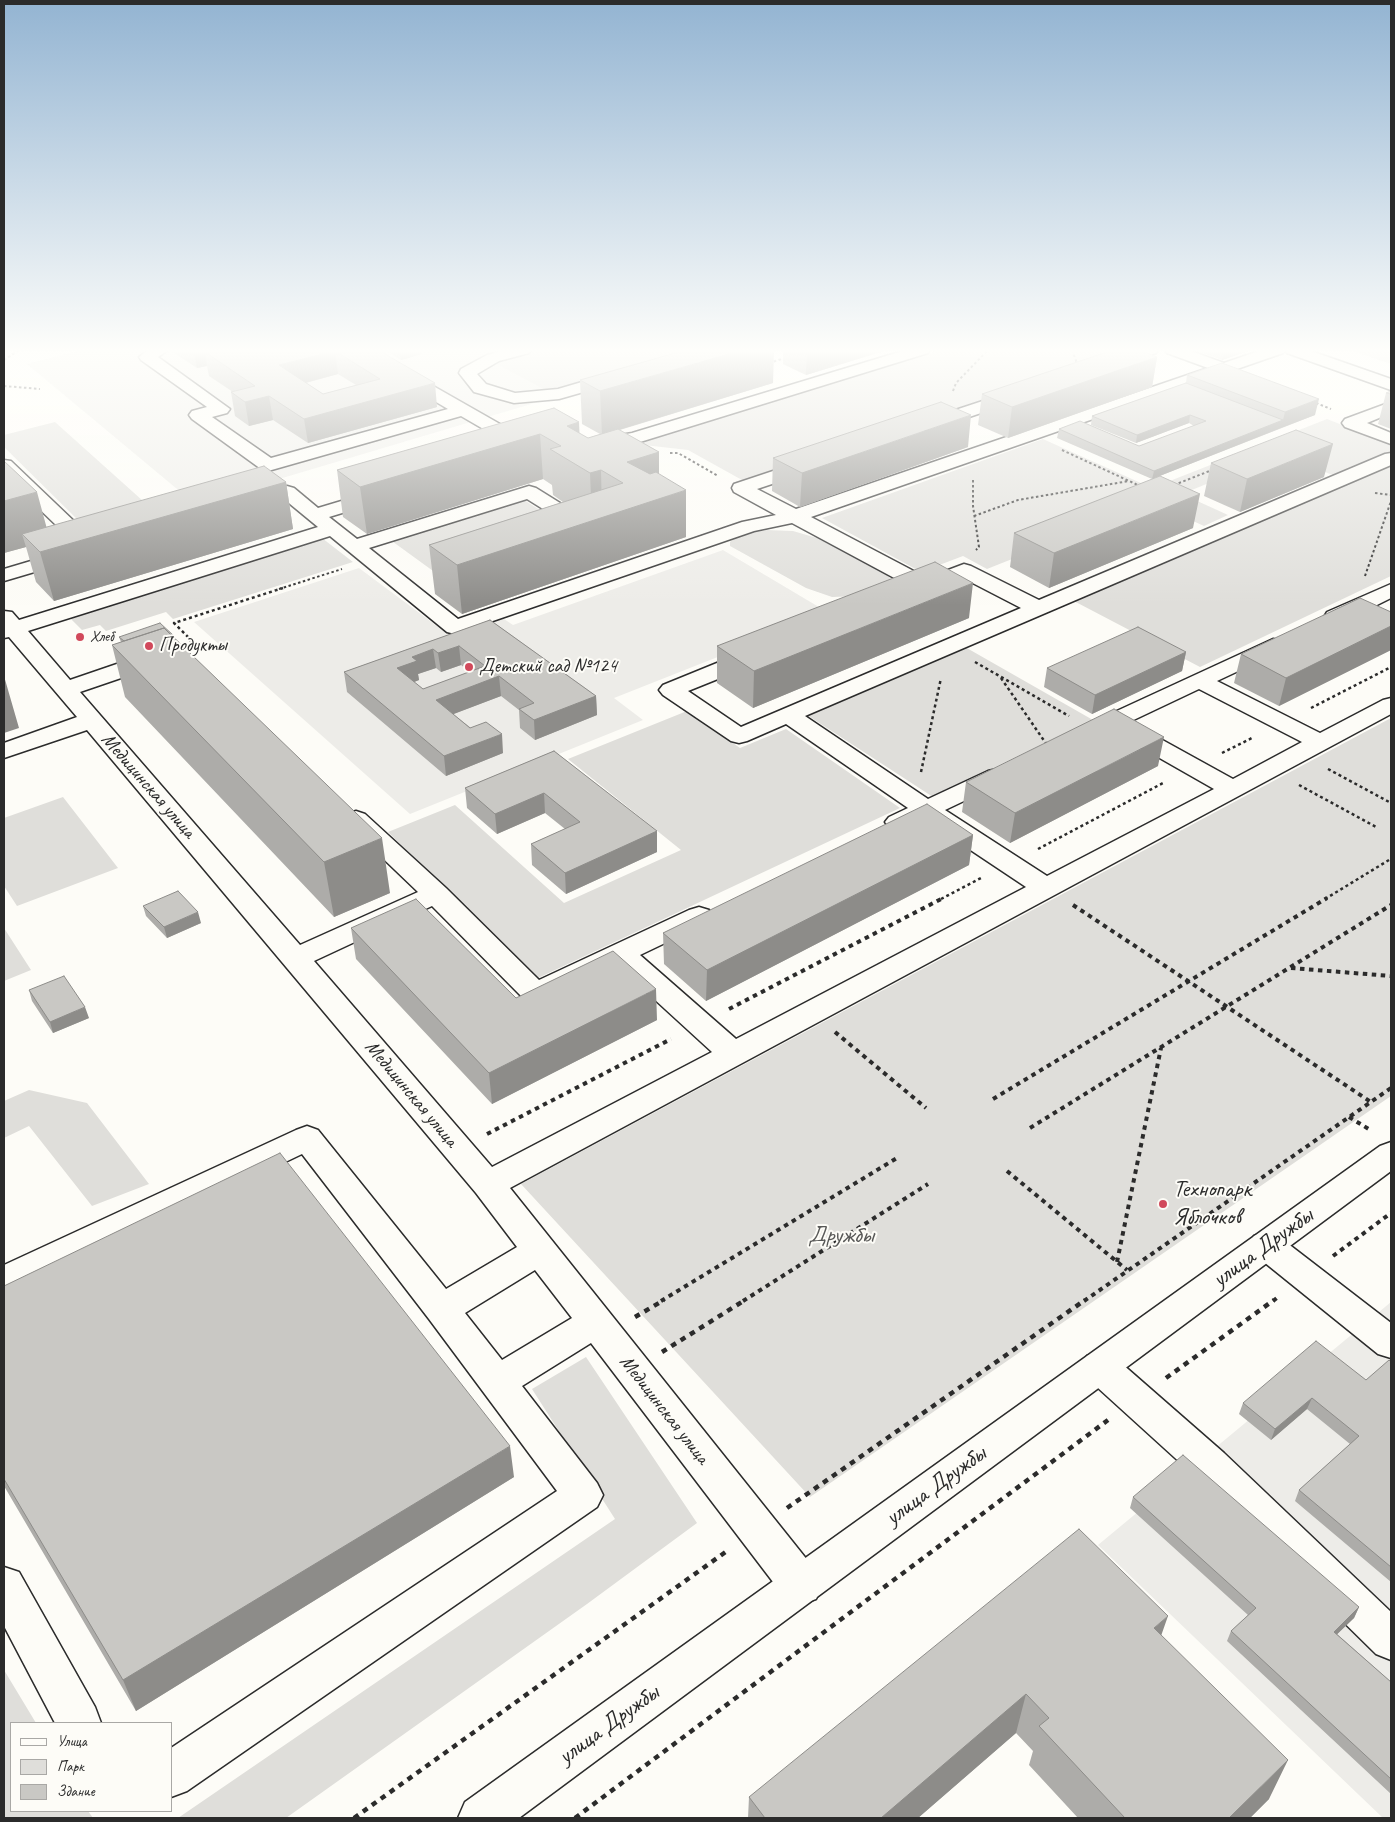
<!DOCTYPE html>
<meta charset="utf-8">
<style>
body{margin:0}
#map{position:relative;width:1395px;height:1822px;overflow:hidden;background:#fdfcf7;font-family:Caveat,sans-serif}
canvas{display:block}
.frame{position:absolute;inset:0;border:5px solid #2b2b2b;pointer-events:none}
.legend{position:absolute;left:10px;top:1722px;width:162px;height:90px;box-sizing:border-box;background:#fdfcf7;border:1px solid #a9a8a5;margin:0;padding:6px 9px;list-style:none;font-size:15px;color:#2b2b2b}
.legend li{display:flex;align-items:center;gap:10px;height:25px}
.legend b{width:25px;border:1px solid #a9a8a5}
</style>
<div id="map">
<canvas width="1395" height="1822"></canvas>
<div class="frame"></div>
<ul class="legend">
<li><b style="height:6px;background:#fdfcf7"></b>Улица</li>
<li><b style="height:14px;background:#dfdeda"></b>Парк</li>
<li><b style="height:14px;background:#c9c8c4"></b>Здание</li>
</ul>
</div>
<script>
const ctx = document.querySelector('canvas').getContext('2d');
ctx.lineJoin = 'round';
function fill(path, color) { ctx.fillStyle = color; ctx.fill(path, 'evenodd'); }
const shape = rows => new Path2D(rows.map(r => 'M' + r).join(''));
function trace(path, color, width, dash) { ctx.strokeStyle = color; ctx.lineWidth = width; ctx.lineCap = dash ? 'butt' : 'round'; ctx.setLineDash(dash || []); ctx.stroke(path); }
function write(font, color, halo, rows, align = 'center') {
  ctx.font = font + ' Caveat,sans-serif'; ctx.lineWidth = 4; ctx.setLineDash([]); ctx.textBaseline = 'middle'; ctx.strokeStyle = halo; ctx.fillStyle = color; for (const [text, x, y, turn = 0] of rows) {
    ctx.save(); ctx.translate(x, y); ctx.rotate((+turn || 0) * Math.PI / 180); ctx.textAlign = isNaN(turn) ? turn : align; if (halo) ctx.strokeText(text, 0, 0); ctx.fillText(text, 0, 0); ctx.restore();
  }
}
const built = shape([
 [83,350,713,350,195,504,27,364],
 [723,550,829,613,614,698,643,720,410,814,194,622,359,568,449,635,501,617,513,625],
 [1391,1302,1391,1818,1383,1818,1098,1545]
]);
const green = shape([
 [537,350,699,350,551,393,493,362],
 [939,350,1131,350,742,480,688,450,635,444],
 [1351,350,1391,350,1391,364],
 [1327,419,1391,444,1391,453,1335,476,1280,454,1182,494,1228,515,1204,526,1153,503,987,569,963,556,921,572,822,518,1043,439,1152,488],
 [55,422,152,509,86,528,4,447,4,435],
 [1391,463,1391,576,1200,667,1070,599],
 [521,498,574,532,440,576,389,539],
 [767,530,793,531,817,538,883,571,892,580,860,596,832,597,806,588,730,546,730,542,733,539,743,534],
 [322,538,353,562,173,619,166,612,106,631,100,625,82,630,68,616],
 [965,647,1093,720,933,797,807,715],
 [687,711,740,748,786,729,900,808,538,978,388,832,455,805,564,903,681,850,568,759],
 [1391,718,1391,1096,810,1497,521,1184],
 [63,797,118,868,17,906,4,886,4,818],
 [4,928,31,970,4,981],
 [29,1090,87,1103,149,1184,92,1206,29,1126,4,1138,4,1101],
 [586,1357,697,1523,587,1604,286,1818,178,1818,615,1519,532,1389],
 [4,1670,36,1723,11,1723,11,1811,88,1811,93,1818,4,1818]
]);
const pathFar3 = shape([
 [1072,350,1078,366],
 [4,360,19,350],
 [769,363,785,358],
 [4,386,40,389],
 [953,391,956,383,988,350],
 [1316,403,1331,409],
 [1062,450,1140,486],
 [670,453,678,453,718,476],
 [973,480,973,506,979,547,976,550],
 [1174,485,1212,470],
 [1375,493,1391,495],
 [974,516,1018,500,1129,481],
 [1365,576,1391,501],
 [279,589,342,569]
]);
const pathFar2 = shape([
 [180,649,191,640,174,623,283,588],
 [975,662,1069,716],
 [1001,678,1047,745],
 [1311,708,1391,667],
 [1222,753,1254,737],
 [1328,769,1391,803],
 [921,772,941,678],
 [1299,785,1378,828],
 [1038,849,1165,782],
 [941,899,981,878],
 [1325,899,1389,860]
]);
const pathFar1 = shape([
 [1073,905,1371,1102],
 [1291,968,1391,976],
 [729,1009,943,898],
 [835,1032,926,1108],
 [993,1099,1327,898],
 [1349,1117,1372,1131],
 [1030,1128,1391,905],
 [487,1134,671,1039],
 [1007,1171,1127,1270],
 [1333,1256,1391,1213],
 [1117,1262,1161,1048],
 [661,1301,897,1158],
 [743,1301,928,1184],
 [1084,1301,1391,1088],
 [1273,1301,1278,1297]
]);
const path = shape([
 [635,1317,664,1300],
 [662,1352,745,1300],
 [1166,1378,1274,1300],
 [787,1508,1085,1300],
 [354,1818,727,1551],
 [575,1818,1108,1420]
]);
const minor = shape([
 [148,350,168,350,158,357,230,409,227,413,212,417,271,458,448,409,353,353,351,350,370,350,528,440,531,444,528,448,522,449,516,448,461,416,268,471,261,469,192,419,189,415,192,411,207,407,141,360,139,357,148,350],
 [505,350,531,350,529,353,499,361,477,374,486,384,515,393,558,389,616,372,622,373,624,377,622,381,559,399,514,403,474,392,459,373,461,369,487,355,505,350],
 [906,350,930,350,928,353,640,442,597,449,591,448,588,444,591,440,632,433,906,350],
 [1134,350,1158,350,1156,353,1108,369,1102,367,1100,364,1102,361,1134,350],
 [1165,350,1188,350,1224,363,1262,350,1308,350,1391,379,1391,390,1287,353,1285,350,1283,353,811,517,927,578,964,564,971,566,1039,600,1385,454,1391,453,1391,465,805,716,928,799,988,771,997,769,1006,771,1009,776,1006,781,945,810,1047,876,1214,789,1121,736,1117,731,1120,727,1090,739,1082,737,1078,732,1082,727,1273,639,1281,641,1284,646,1281,651,1217,681,1320,733,1383,700,1391,698,1391,714,510,1188,816,1571,822,1585,816,1599,801,1604,786,1599,591,1343,522,1386,597,1483,603,1495,597,1507,187,1791,171,1797,171,1748,557,1491,429,1319,302,1154,16,1291,4,1295,4,1265,296,1130,307,1126,318,1130,446,1289,517,1247,476,1193,87,730,4,758,4,743,77,717,9,637,4,638,4,611,12,612,19,620,318,527,284,499,251,509,244,507,241,503,244,499,287,486,294,488,318,508,378,490,385,492,388,496,385,500,329,517,357,539,529,486,536,488,589,521,592,525,589,529,582,531,575,529,527,499,369,548,458,619,742,522,776,515,734,492,732,488,734,484,800,462,807,460,814,462,816,466,814,470,757,489,796,509,1208,368,1167,353,1165,350],
 [792,523,911,587,914,592,921,594,928,592,963,578,1021,608,741,727,688,691,760,662,763,657,760,652,752,650,744,652,663,685,659,690,663,695,731,741,739,743,747,741,786,724,908,808,889,817,885,822,889,827,898,830,924,819,1026,887,736,1039,640,955,709,922,713,916,709,910,699,907,689,910,539,980,446,888,365,814,356,811,347,814,343,819,347,824,418,892,300,945,80,692,162,664,165,659,162,654,154,652,146,654,70,680,28,631,330,536,447,632,455,634,754,531,792,523],
 [1199,689,1302,742,1233,779,1137,726,1129,724,1123,725,1199,689],
 [432,906,525,1000,535,1003,545,1000,618,966,712,1052,492,1167,314,961,432,906],
 [535,1270,572,1318,502,1360,465,1313,535,1270],
 [1016,390,1022,391,1025,395,1022,399,934,429,928,430,922,429,919,425,922,421,1016,390],
 [1391,402,1391,413,1367,423,1391,433,1391,444,1345,427,1342,423,1345,419,1391,402],
 [4,460,11,461,98,544,101,548,98,552,91,554,84,552,4,475,4,460],
 [68,550,75,552,78,556,75,560,4,581,4,569,68,550],
 [1391,584,1391,598,1343,622,1335,623,1327,622,1324,617,1327,612,1391,584],
 [1266,1232,1278,1236,1391,1323,1391,1358,1378,1354,1254,1254,1249,1245,1254,1236,1266,1232],
 [1100,1352,1113,1356,1224,1453,1391,1612,1391,1660,1376,1654,1196,1477,1087,1378,1082,1367,1087,1356,1100,1352],
 [4,1567,19,1572,95,1707,101,1723,55,1723,4,1626,4,1567]
]);
const major = shape([
 [1391,1142,1391,1171,519,1818,458,1818,465,1802,1380,1146,1391,1142]
]);
const wall = shape([
 [174,350,378,350,437,407,308,443,273,420,249,426,235,416,231,392,233,392,209,376,207,366,197,368,174,353],
 [338,374,356,385,323,394,306,383],
 [385,350,421,350,422,354,401,360],
 [783,350,887,350,806,375,783,364],
 [1195,350,1248,350,1248,351,1222,360],
 [1157,357,1152,387,1008,438,978,425,982,394],
 [1187,375,1315,415,1152,479,1057,438,1059,429,1139,446,1194,426,1189,423,1136,443,1091,425,1092,416,1186,383],
 [580,380,773,383,620,430,659,452,659,474,686,537,462,614,435,594,429,545,563,502,553,495,552,485,543,479,367,534,343,517,337,470,554,408,580,434,588,438,600,434,582,424],
 [1391,391,1391,429,1378,424,1386,393],
 [968,447,800,507,772,491,773,458],
 [4,461,46,527,286,482,293,529,54,601,36,582,26,547,4,553],
 [1211,463,1324,477,1240,512,1204,496],
 [1193,528,1049,588,1010,567,1014,533],
 [1391,612,1391,650,1279,706,1234,683,1241,654],
 [969,618,753,708,717,683,717,646],
 [490,620,596,696,597,715,535,740,520,728,519,710,501,696,453,714,503,753,446,776,347,692,344,672],
 [461,665,470,672,423,689,414,682,419,680,418,674,436,668,441,672],
 [119,637,175,638,390,893,334,917,125,697,112,645,121,642],
 [1186,652,1182,671,1092,714,1044,687,1047,668],
 [554,751,657,831,657,852,566,894,532,865,531,844,565,829,545,813,497,834,467,808,465,788],
 [1158,766,1010,843,962,812,966,782],
 [973,835,969,865,706,1001,664,964,663,933],
 [143,906,201,923,167,938,146,916],
 [351,928,516,998,657,1020,492,1104,356,959],
 [29,990,89,1018,53,1033,32,1001],
 [4,1286,514,1477,136,1711,4,1486],
 [1391,1362,1391,1582,1295,1501,1299,1490,1350,1444,1307,1409,1271,1440,1239,1414,1243,1403,1366,1380],
 [1133,1497,1359,1607,1354,1618,1337,1634,1391,1682,1391,1794,1227,1641,1231,1631,1248,1615,1130,1508],
 [1161,1635,1269,1799,1250,1818,1078,1818,1029,1765,1033,1751,1016,1733,918,1818,748,1818,749,1797]
]);
const shadedWall = shape([
 [193,350,223,350,205,352,207,366,197,368],
 [407,350,421,350,422,354,401,360,400,352],
 [743,350,774,350,773,383,602,435,600,391],
 [807,350,887,350,806,375],
 [1224,350,1248,350,1248,351,1222,360],
 [335,351,338,374,282,389,279,365],
 [1157,357,1152,387,1008,438,1012,407],
 [435,383,437,407,308,443,304,419],
 [269,396,273,420,249,426,245,402],
 [1319,399,1315,415,1281,428,1285,412],
 [971,415,968,447,800,507,802,473],
 [1190,415,1189,423,1136,443,1137,435],
 [1283,420,1281,428,1152,479,1154,471],
 [579,422,581,468,567,426],
 [540,434,543,479,367,534,360,487],
 [1333,444,1324,477,1240,512,1247,479],
 [659,452,659,498,627,462],
 [601,470,602,517,592,520,590,473],
 [286,482,293,529,54,601,40,552],
 [686,490,686,537,462,614,457,565],
 [37,492,50,540,22,534,26,547,4,553,4,501],
 [1200,494,1193,528,1049,588,1054,553],
 [973,583,969,618,753,708,754,671],
 [1391,626,1391,650,1279,706,1286,678],
 [459,646,461,665,441,672,438,653],
 [433,649,436,668,418,674,419,680,399,688,397,668,412,657],
 [1186,652,1182,671,1092,714,1095,695],
 [4,676,19,728,4,733],
 [499,676,501,696,438,720,436,700],
 [596,696,597,715,535,740,534,720],
 [502,734,503,753,446,776,444,756],
 [1164,737,1158,766,1010,843,1015,813],
 [544,793,545,813,497,834,495,814],
 [657,831,657,852,566,894,565,873],
 [973,835,969,865,706,1001,707,970],
 [382,838,390,893,334,917,324,862],
 [198,912,201,923,167,938,164,927],
 [656,989,657,1020,492,1104,489,1073],
 [85,1007,89,1018,53,1033,50,1022],
 [1312,1398,1307,1409,1271,1440,1275,1429],
 [510,1446,514,1477,136,1711,123,1680],
 [1359,1607,1354,1618,1329,1642,1334,1632],
 [1168,1616,1154,1656,1154,1628],
 [1026,1694,1016,1733,918,1818,881,1818],
 [1288,1760,1269,1799,1250,1818,1229,1818]
]);
const building = shape([
 [214,350,378,350,435,383,304,419,269,396,245,402,231,392,255,386,205,352,214,350],
 [335,351,380,379,323,394,279,365,335,351],
 [397,350,407,350,400,352,397,350],
 [686,350,743,350,600,391,580,380,686,350],
 [1113,350,1140,350,1157,357,1012,407,982,394,1113,350],
 [1222,363,1319,399,1285,412,1187,375,1222,363],
 [1186,383,1283,420,1154,471,1059,429,1080,421,1139,446,1206,421,1190,415,1137,435,1092,416,1186,383],
 [1391,391,1391,394,1386,393,1391,391],
 [941,402,971,415,802,473,773,458,941,402],
 [554,408,579,422,567,426,588,438,618,429,659,452,627,462,650,474,656,472,686,490,457,565,429,545,623,483,601,470,590,473,550,449,561,446,540,434,360,487,337,470,554,408],
 [1296,430,1333,444,1247,479,1211,463,1296,430],
 [4,461,37,492,4,501,4,461],
 [264,466,286,482,40,552,22,534,264,466],
 [1160,476,1200,494,1054,553,1014,533,1160,476],
 [935,562,973,583,754,671,717,646,935,562],
 [1360,598,1391,612,1391,626,1286,678,1241,654,1360,598],
 [490,620,596,696,534,720,519,709,534,703,499,676,436,700,470,728,486,722,502,734,444,756,344,672,490,620],
 [459,646,485,666,423,689,397,668,417,661,412,657,433,649,438,653,459,646],
 [160,623,174,636,173,637,164,628,124,641,119,637,160,623],
 [1138,627,1186,652,1095,695,1047,668,1138,627],
 [164,628,382,838,324,862,112,645,164,628],
 [1114,709,1164,737,1015,813,966,782,1114,709],
 [554,751,657,831,565,873,531,844,580,822,544,793,495,814,465,788,554,751],
 [927,804,973,835,707,970,663,933,927,804],
 [178,891,198,912,164,927,143,906,178,891],
 [416,899,516,998,613,951,656,989,489,1073,351,928,416,899],
 [64,976,85,1007,50,1022,29,990,64,976],
 [280,1153,510,1446,123,1680,4,1479,4,1286,280,1153],
 [1316,1341,1366,1380,1389,1360,1391,1362,1391,1567,1299,1490,1359,1436,1312,1398,1275,1429,1243,1403,1316,1341],
 [1183,1455,1359,1607,1334,1632,1391,1682,1391,1779,1231,1631,1256,1608,1133,1497,1183,1455],
 [1079,1529,1168,1616,1154,1628,1288,1760,1229,1818,1125,1818,1039,1726,1049,1718,1026,1694,881,1818,765,1818,749,1797,1079,1529]
]);
const markers = [
 [80,637,5,"#d1495b"],
 [149,646,5,"#d1495b"],
 [469,667,5,"#d1495b"],
 [1163,1204,5,"#d1495b"]
];
const farPoinames = [
 ["Хлеб",90,637]
];
const poiNames = [
 ["Продукты",159,646],
 ["Детский сад №124",479,667]
];
const streetNames = [
 ["Медицинская улица",148,786,49],
 ["Медицинская улица",411,1094,50],
 ["Медицинская улица",664,1410,52]
];
const nearPoinames = [
 ["Технопарк",1173,1190],
 ["Яблочков",1173,1218]
];
const nearParknames = [
 ["Дружбы",841,1236]
];
const nearStreetnames = [
 ["улица Дружбы",1263,1248,-36],
 ["улица Дружбы",936,1486,-36],
 ["улица Дружбы",609,1725,-36]
];
fill(built, '#edece8');
fill(green, '#dfdeda');
trace(minor, '#2b2b2b', 3);
trace(major, '#2b2b2b', 3);
trace(pathFar3, '#2b2b2b', 2, [2.5, 2.5]);
trace(pathFar2, '#2b2b2b', 2.5, [3, 3]);
trace(pathFar1, '#2b2b2b', 4, [4.5, 4.5]);
trace(path, '#2b2b2b', 4.5, [5.5, 5.5]);
fill(minor, '#fdfcf7');
fill(major, '#fdfcf7');
fill(wall, '#adaca9');
fill(shadedWall, '#8d8c89');
fill(building, '#c9c8c4');
trace(building, '#8d8c89', 1);
const sky = ctx.createLinearGradient(0, 0, 0, 605);
sky.addColorStop(0, '#93b4d2');
sky.addColorStop(0.58, '#fefefb');
sky.addColorStop(1, '#fefefb00');
ctx.fillStyle = sky;
ctx.fillRect(0, 0, 1395, 605);
for (const [x, y, r, color] of markers) { const dot = new Path2D(); dot.arc(x, y, r, 0, 2 * Math.PI); ctx.fillStyle = color; ctx.fill(dot); trace(dot, '#fdfcf7', 2); }
write('16px', '#2b2b2b', '#fdfcf7', farPoinames, 'left');
write('20px', '#2b2b2b', '#fdfcf7', poiNames, 'left');
write('20px', '#2b2b2b', '#fdfcf7', streetNames);
write('24px', '#2b2b2b', '#fdfcf7', nearPoinames, 'left');
write('24px', '#585857', '#fdfcf7', nearParknames);
write('24px', '#2b2b2b', '#fdfcf7', nearStreetnames);
</script>
